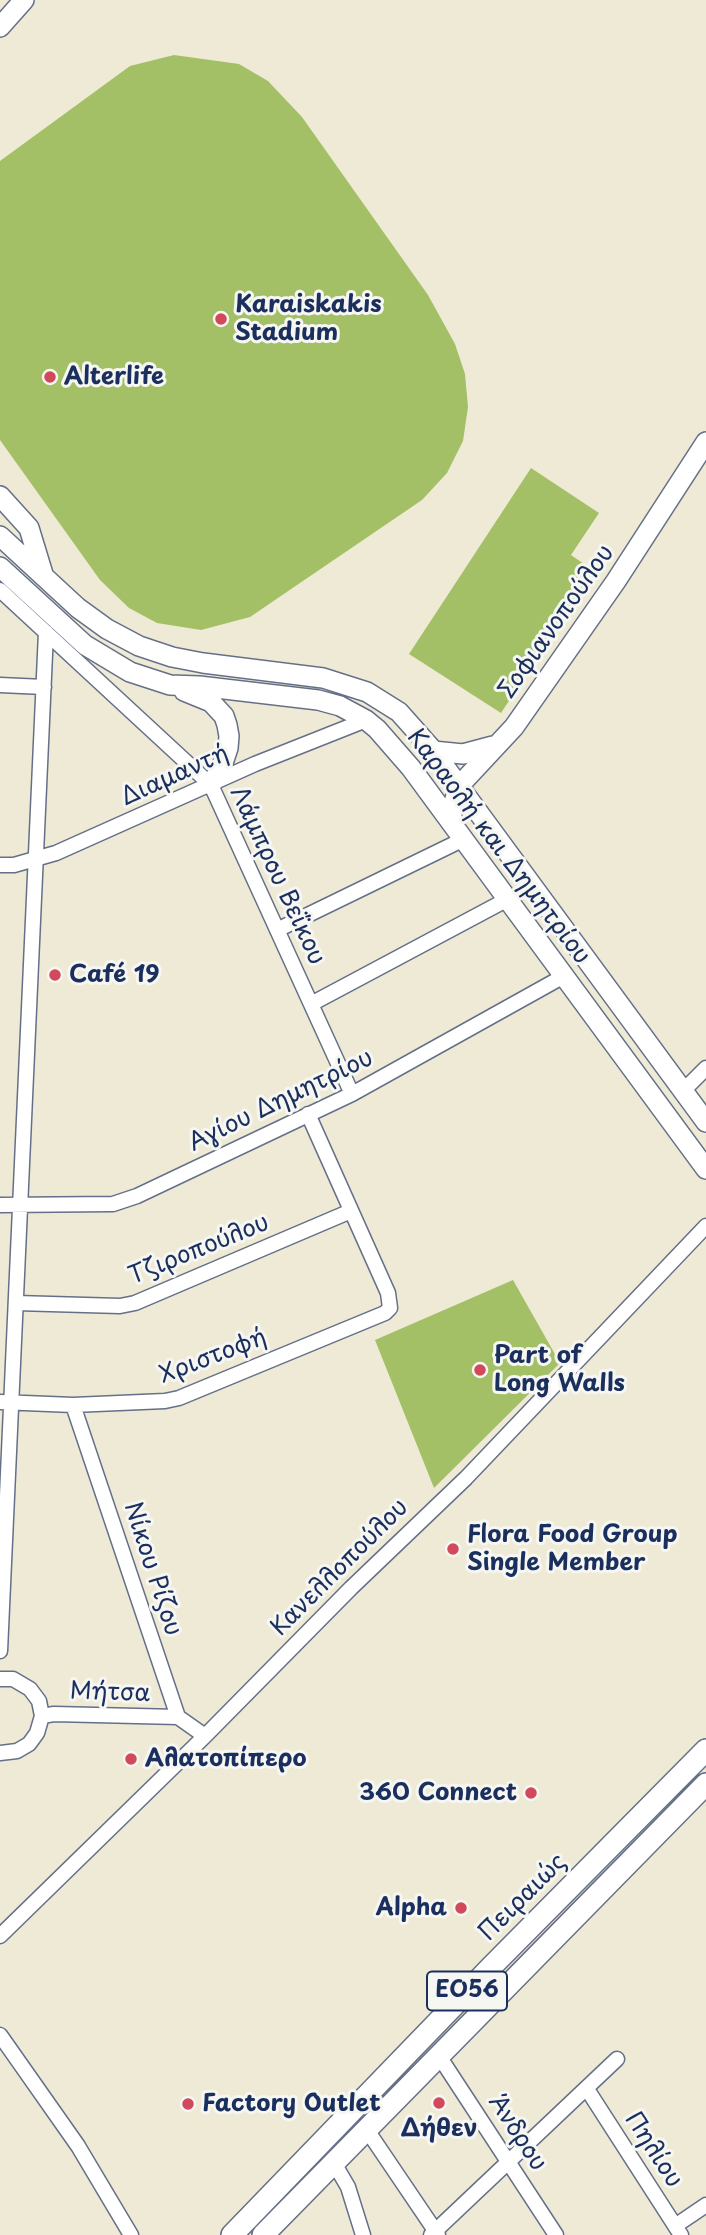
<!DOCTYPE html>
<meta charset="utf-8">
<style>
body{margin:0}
canvas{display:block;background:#eeead5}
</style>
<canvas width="706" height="2235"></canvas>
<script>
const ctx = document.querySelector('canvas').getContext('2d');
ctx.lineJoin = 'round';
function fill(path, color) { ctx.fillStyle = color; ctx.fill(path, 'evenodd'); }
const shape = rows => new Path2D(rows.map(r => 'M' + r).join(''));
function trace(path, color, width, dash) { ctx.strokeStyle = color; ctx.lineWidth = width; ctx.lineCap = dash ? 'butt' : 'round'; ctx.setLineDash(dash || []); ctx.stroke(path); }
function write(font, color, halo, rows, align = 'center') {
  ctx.font = font + ' "Playpen Sans",sans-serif'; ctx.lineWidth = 6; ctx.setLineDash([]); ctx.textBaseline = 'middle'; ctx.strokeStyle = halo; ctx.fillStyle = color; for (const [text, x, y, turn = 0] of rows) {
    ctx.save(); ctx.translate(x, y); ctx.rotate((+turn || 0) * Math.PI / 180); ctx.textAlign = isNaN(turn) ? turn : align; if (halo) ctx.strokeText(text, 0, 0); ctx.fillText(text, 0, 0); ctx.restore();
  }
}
const green = shape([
 [174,55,239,64,268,81,302,117,428,295,455,344,465,374,468,407,463,441,447,473,422,500,250,617,201,630,157,623,129,608,100,580,0,440,0,161,130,66],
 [531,468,599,513,571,555,594,571,501,713,409,654],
 [513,1280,560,1363,434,1488,375,1340]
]);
const street = shape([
 [0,590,211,785,352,1094],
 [0,685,44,687],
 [0,865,14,865,56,853,255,764,366,720],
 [277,930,464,839],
 [311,1004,508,899],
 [683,1091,706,1068],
 [0,1205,113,1204,137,1196,352,1094,564,976],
 [16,1303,120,1306,135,1303,351,1211],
 [0,1402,73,1405,165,1401,179,1398,385,1313,390,1308,388,1293,308,1114],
 [73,1405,178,1717,205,1736],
 [0,1651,46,632],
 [0,1679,13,1679,30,1689,39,1701,42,1716,37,1733,29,1744,17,1751,0,1753],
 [42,1716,54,1714,178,1717],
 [0,1936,205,1736,351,1588,466,1478,706,1226],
 [0,2035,78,2146,131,2235],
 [439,2056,556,2235],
 [587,2089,681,2235],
 [367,2130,438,2235],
 [334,2163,348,2187,363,2235],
 [675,2226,706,2205],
 [431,2235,617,2059]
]);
const secondary = shape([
 [0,27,24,0],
 [0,496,29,528,43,574],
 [0,536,78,608,107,629,139,646,172,657,203,663,323,678,367,692,399,712,431,748,706,1122],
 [0,567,85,645,130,672,170,685,199,686,318,700,340,706,366,720,377,729,411,768,706,1169],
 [184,691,211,702,224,716,227,725,229,736,228,748,223,763,211,785],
 [433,751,463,754,493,746],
 [454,826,451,812,459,786,514,727,616,581,706,442]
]);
const primary = shape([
 [232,2235,491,1967,706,1750],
 [263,2235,706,1784]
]);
const markers = [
 [221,319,7,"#d1495b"],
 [50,377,7,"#d1495b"],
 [55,975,7,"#d1495b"],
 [480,1370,7,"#d1495b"],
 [453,1549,7,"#d1495b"],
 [131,1759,7,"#d1495b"],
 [531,1793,7,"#d1495b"],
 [461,1908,7,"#d1495b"],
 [439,2103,7,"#d1495b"],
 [188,2104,7,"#d1495b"]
];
const shields = [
 [467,1991,80]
];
const shieldNames = [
 ["ΕΟ56",467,1991]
];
const poiNames = [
 ["Karaiskakis",235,305],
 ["Stadium",235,333],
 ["Alterlife",64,377],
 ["Café 19",69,975],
 ["Part of",494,1356],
 ["Long Walls",494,1384],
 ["Flora Food Group",467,1535],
 ["Single Member",467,1563],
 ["Αλατοπίπερο",145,1759],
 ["360 Connect",517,1793,"right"],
 ["Alpha",447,1908,"right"],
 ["Factory Outlet",202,2104],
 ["Δήθεν",439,2129,"center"]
];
const streetNames = [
 ["Σοφιανοπούλου",557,622,-55],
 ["Διαμαντή",175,776,-24],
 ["Καραολή και Δημητρίου",498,847,53],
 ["Λάμπρου Βεΐκου",277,876,65],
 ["Αγίου Δημητρίου",281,1101,-26],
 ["Τζιροπούλου",199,1250,-22],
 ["Χριστοφή",213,1357,-21],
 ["Κανελλοπούλου",340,1568,-45],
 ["Νίκου Ρίζου",152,1569,72],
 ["Μήτσα",110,1693,2],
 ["Πειραιώς",523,1898,-45],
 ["Άνδρου",517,2133,57],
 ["Πηλίου",653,2150,57]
];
fill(green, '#a4c067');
trace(street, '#657088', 17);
trace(secondary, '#657088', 22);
trace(primary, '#657088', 24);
trace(street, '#fff', 14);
trace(secondary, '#fff', 19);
trace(primary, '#fff', 21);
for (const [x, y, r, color] of markers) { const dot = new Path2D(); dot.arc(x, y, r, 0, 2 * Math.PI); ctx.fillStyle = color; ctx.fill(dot); trace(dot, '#f6f6f2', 2.5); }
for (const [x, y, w] of shields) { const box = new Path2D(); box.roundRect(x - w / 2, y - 19.5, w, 39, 5); ctx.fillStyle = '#f6f6f2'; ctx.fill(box); trace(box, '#1b2f5e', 2); }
write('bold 23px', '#1b2f5e', null, shieldNames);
write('bold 24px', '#1b2f5e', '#f6f6f2', poiNames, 'left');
write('24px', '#1b2f5e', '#f6f6f2', streetNames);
</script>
